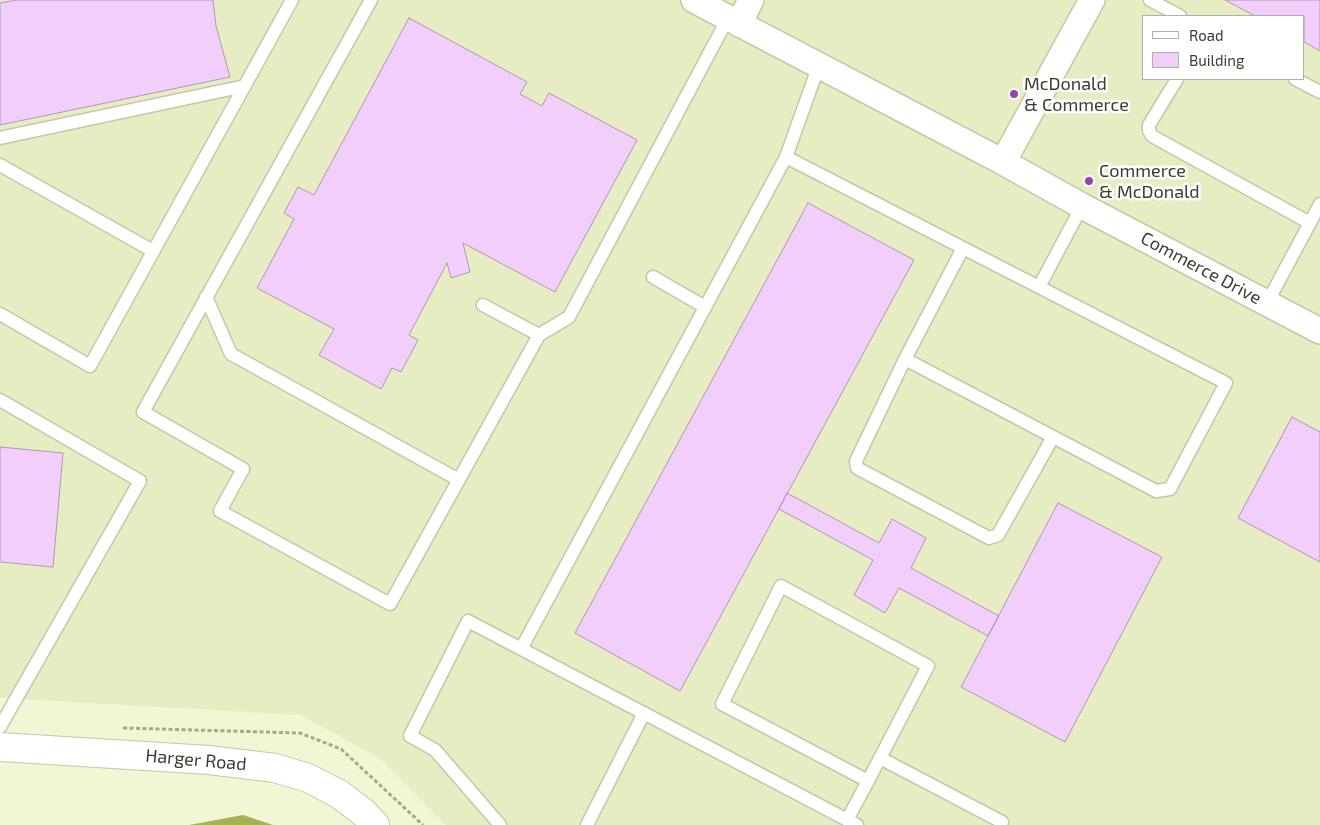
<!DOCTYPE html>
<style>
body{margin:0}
#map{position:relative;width:1320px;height:825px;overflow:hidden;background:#f1f7d4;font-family:"Exo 2",sans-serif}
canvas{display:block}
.legend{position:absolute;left:1142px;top:15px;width:162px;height:65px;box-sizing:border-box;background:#fff;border:1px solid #b0b1ab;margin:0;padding:6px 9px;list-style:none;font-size:15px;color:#3a3c2e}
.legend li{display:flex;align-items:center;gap:10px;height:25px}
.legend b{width:25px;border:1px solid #b0b1ab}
</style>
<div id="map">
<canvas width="1320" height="825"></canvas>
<ul class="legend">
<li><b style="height:6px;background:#fff"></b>Road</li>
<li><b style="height:14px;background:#f2cefb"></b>Building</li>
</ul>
</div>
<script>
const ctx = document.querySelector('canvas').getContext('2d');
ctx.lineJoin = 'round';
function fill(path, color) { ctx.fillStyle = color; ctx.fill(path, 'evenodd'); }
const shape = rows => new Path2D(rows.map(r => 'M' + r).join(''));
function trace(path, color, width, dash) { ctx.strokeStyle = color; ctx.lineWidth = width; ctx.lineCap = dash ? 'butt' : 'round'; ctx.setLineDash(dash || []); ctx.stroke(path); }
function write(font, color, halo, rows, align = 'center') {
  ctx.font = font + ' "Exo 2",sans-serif'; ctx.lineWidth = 5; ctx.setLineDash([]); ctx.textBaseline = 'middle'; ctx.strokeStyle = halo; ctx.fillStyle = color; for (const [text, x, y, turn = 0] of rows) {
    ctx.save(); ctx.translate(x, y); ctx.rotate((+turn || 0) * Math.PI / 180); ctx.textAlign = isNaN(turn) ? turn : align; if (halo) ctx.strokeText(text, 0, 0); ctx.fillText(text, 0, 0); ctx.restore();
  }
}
const built = shape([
 [0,0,1320,0,1320,825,446,825,382,760,301,715,0,698],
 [1144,16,1304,16,1304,79,1144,79]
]);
const water = shape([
 [243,815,273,825,189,825]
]);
const building = shape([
 [16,0,213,0,216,26,230,77,0,125,0,3,16,0],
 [1225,0,1320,0,1320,51,1304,42,1304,16,1255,16,1225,0],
 [409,18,527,82,520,94,542,106,549,93,637,140,555,292,463,243,470,272,451,278,447,263,409,335,418,340,401,372,392,368,381,389,319,355,334,329,257,288,294,219,284,213,298,187,314,195,409,18],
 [808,203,914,260,680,691,575,633,808,203],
 [1292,417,1320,432,1320,562,1238,518,1292,417],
 [0,447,63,453,53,567,0,562,0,447],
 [787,493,879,543,892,519,926,538,911,568,999,616,988,636,899,588,885,613,854,595,873,560,779,509,787,493],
 [1058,503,1162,557,1065,742,961,687,1058,503]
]);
const path = shape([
 [123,728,300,733,341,749,423,825]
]);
const lane = shape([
 [371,0,143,412,243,469,220,511,390,604,539,335,569,317,728,18],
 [1150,0,1180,16],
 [1177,79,1149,125,1149,131,1152,136,1310,223],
 [1295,79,1320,92],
 [0,138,245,86],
 [786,157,963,248,1226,383,1170,489,1156,491,905,359,963,248],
 [0,165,153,251],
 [653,277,705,307],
 [1039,287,1082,206],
 [206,297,231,354,459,480],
 [1267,303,1320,204],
 [483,305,539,335],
 [0,314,90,366,292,0],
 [905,359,856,461,857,468,989,538,998,535,1053,437],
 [0,400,140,481,0,727],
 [521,649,786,157,819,65],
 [880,758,1002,822],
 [847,820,868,781,928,666,781,586,722,704,868,781],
 [500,825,435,750,410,736,468,621,857,825],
 [587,825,644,713]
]);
const street = shape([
 [694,0,1003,162,1082,206,1320,331],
 [739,24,751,0],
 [1003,162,1092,0]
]);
const secondary = shape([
 [0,747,209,760,275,768,308,778,339,794,364,813,375,825]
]);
const markers = [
 [1014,94,5,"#9841ae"],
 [1089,181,5,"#9841ae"]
];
const poiNames = [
 ["McDonald",1024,84],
 ["& Commerce",1024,105],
 ["Commerce",1099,171],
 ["& McDonald",1099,192]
];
const streetNames = [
 ["Commerce Drive",1201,268,28],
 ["Harger Road",196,760,5]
];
fill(built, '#e6edc3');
fill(water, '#a7b154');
fill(building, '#f2cefb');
trace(building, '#ae99b4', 1);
trace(lane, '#c3c8a6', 15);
trace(street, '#c3c8a6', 28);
trace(secondary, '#c3c8a6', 30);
trace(path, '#a5a98f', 3, [4, 2.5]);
trace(lane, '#fff', 12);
trace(street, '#fff', 25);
trace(secondary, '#fff', 28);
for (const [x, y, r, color] of markers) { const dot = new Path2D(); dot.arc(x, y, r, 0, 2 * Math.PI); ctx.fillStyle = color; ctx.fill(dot); trace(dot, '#fff', 2); }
write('18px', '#3a3c2e', '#fff', poiNames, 'left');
write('18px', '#3a3c2e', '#fff', streetNames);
</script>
